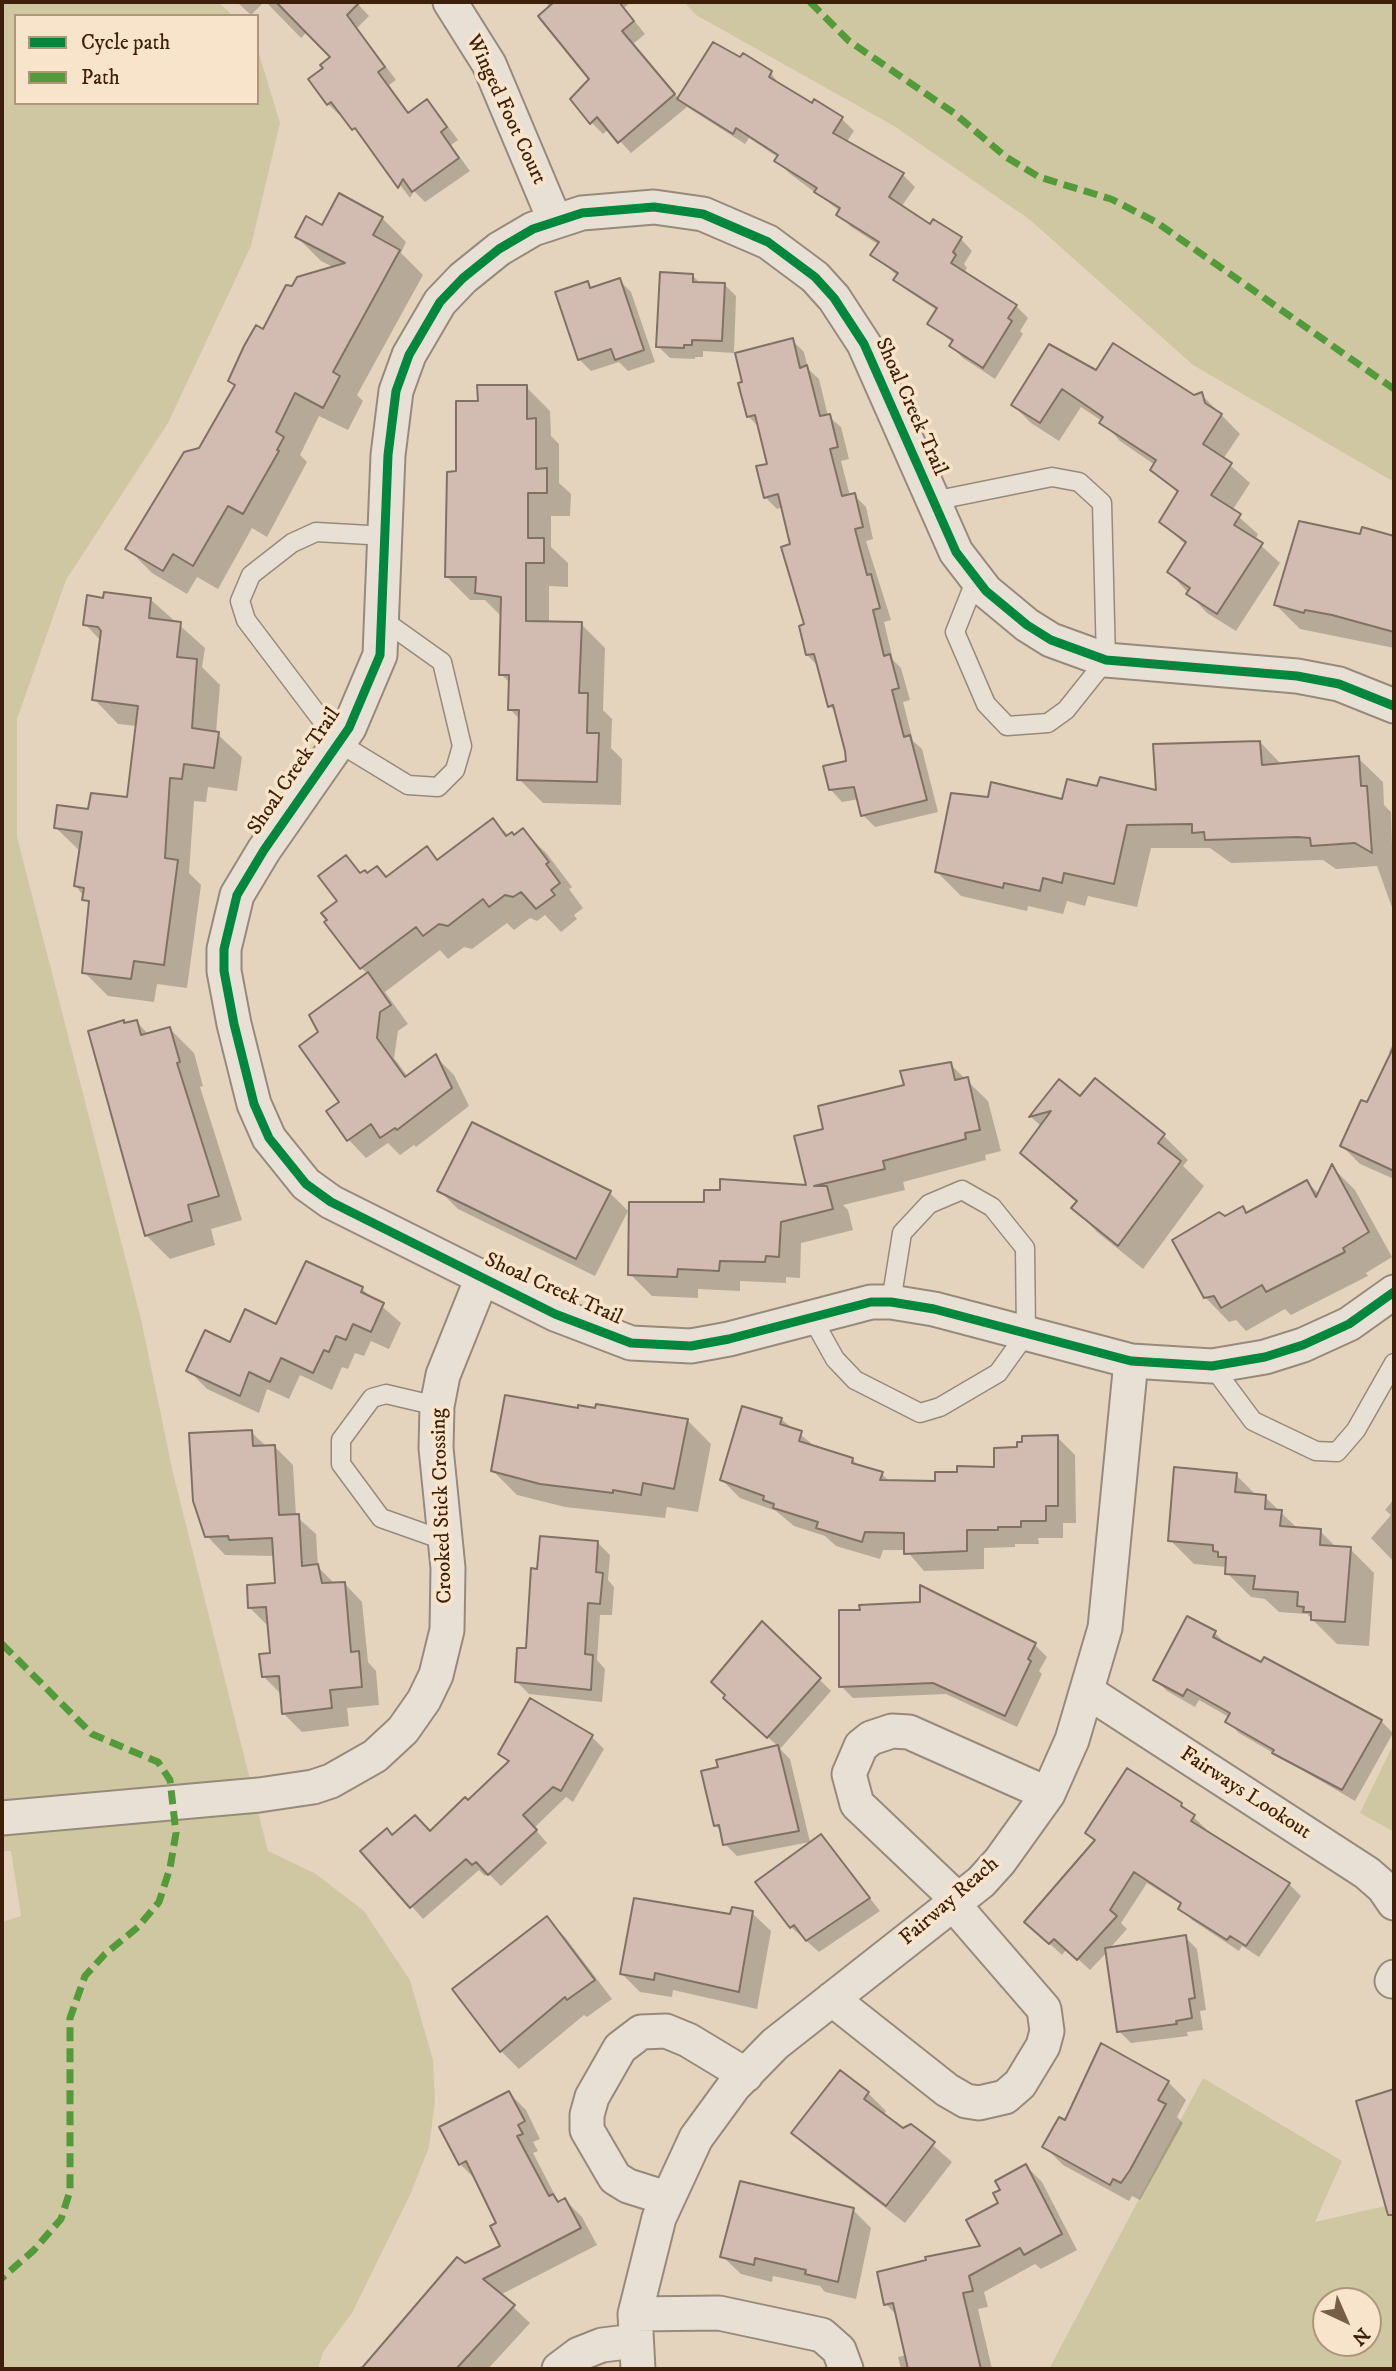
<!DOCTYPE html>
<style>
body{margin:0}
#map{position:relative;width:1396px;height:2371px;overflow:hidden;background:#e4d4be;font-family:"IM FELL DW Pica",serif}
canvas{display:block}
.frame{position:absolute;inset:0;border:4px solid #3d1f0a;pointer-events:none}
.legend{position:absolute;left:14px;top:14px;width:245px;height:91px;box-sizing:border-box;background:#f7e4cb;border:2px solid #ad957e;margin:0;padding:9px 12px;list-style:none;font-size:21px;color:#3d1f0a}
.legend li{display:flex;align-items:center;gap:14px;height:35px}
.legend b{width:35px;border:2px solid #ad957e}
.north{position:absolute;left:1312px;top:2287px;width:70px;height:70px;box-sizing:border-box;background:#f7e4cb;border:2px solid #ad957e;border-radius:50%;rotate:136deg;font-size:19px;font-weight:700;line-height:28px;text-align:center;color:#3d1f0a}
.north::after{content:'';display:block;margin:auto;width:24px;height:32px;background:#775e49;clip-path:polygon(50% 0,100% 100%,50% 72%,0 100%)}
</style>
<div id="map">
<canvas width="1396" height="2371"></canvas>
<div class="frame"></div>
<ul class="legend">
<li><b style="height:9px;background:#00873e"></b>Cycle path</li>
<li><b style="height:9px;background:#539a3b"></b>Path</li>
</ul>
<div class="north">N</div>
</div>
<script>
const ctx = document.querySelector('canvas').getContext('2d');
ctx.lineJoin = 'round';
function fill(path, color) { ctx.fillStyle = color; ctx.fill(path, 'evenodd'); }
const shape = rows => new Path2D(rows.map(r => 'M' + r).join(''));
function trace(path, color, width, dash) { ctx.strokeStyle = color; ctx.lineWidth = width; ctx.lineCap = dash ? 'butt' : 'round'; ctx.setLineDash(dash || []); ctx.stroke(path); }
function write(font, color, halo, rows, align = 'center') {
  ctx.font = font + ' "IM FELL DW Pica",serif'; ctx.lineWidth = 7; ctx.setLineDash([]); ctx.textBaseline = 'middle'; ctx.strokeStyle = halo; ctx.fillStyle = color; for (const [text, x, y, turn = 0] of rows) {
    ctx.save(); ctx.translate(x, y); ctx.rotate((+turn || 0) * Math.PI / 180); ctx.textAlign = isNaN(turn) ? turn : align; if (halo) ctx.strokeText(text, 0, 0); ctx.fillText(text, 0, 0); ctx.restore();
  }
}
const green = shape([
 [2,2,218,2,233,16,16,16,16,103,257,103,257,47,280,123,251,246,168,423,66,580,17,719,17,837,141,1319,173,1473,268,1851,316,1874,364,1911,410,1980,433,2060,435,2102,429,2147,410,2195,352,2313,323,2352,318,2369,2,2369,2,1922,21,1916,11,1851,2,1851],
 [684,2,1394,2,1394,482,1193,365,1029,219,894,126,696,15],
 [1394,1743,1394,1832,1360,1813],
 [1203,2078,1342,2161,1315,2222,1394,2204,1394,2369,1049,2369],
 [1326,2301,1368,2301,1368,2343,1326,2343]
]);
const shadow = shape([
 [237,2,264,2,251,15],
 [266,2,356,2,369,16,357,28,396,80,389,85,410,114,427,102,439,114,458,140,451,145,470,171,425,202,414,191,410,198,366,140,328,104,326,68,332,58,307,32,301,38],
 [546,2,631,2,624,8,645,34,633,44,679,99,771,73,781,87,812,106,842,119,854,131,846,143,903,175,915,187,901,207,930,226,961,239,972,251,964,264,967,268,964,273,1016,306,1028,318,1020,331,1023,334,995,379,963,358,951,346,953,343,929,323,938,311,908,291,896,279,898,276,873,255,879,245,850,226,838,214,840,211,789,173,777,161,779,158,749,138,745,144,687,107,631,153,609,129,603,134,591,122,591,80],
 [382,218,406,242,401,253,423,275,357,395,363,401,348,430,319,416,300,455,307,462,267,537,252,528,218,589,197,577,187,594,152,573,128,549,200,449,236,387,230,381,293,288,335,268,321,261,297,237,323,227],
 [693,276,701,284,724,284,736,296,734,353,703,351,703,357,695,357,695,359,670,358,658,346],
 [619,280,631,292,655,362,628,371,619,362,591,371,579,359,587,283,593,289],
 [792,340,804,352,808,369,819,379,828,416,841,427,849,459,841,461,850,496,854,495,866,507,873,539,866,541,891,620,884,622,893,660,901,668,910,700,903,702,913,741,922,749,938,812,875,827,863,815,859,799,842,802,830,789,847,762,837,713,830,706,819,667,807,655,807,625,783,507,777,509,765,497,769,465,760,428,748,416],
 [1096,372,1194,397,1201,394,1240,434,1223,459,1250,483,1232,511,1258,534,1255,540,1280,563,1236,631,1207,613,1169,572,1186,545,1161,522,1179,494,1152,470,1155,465,1120,441,1102,421,1081,407,1059,441,1031,423,1013,405],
 [526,387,550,411,551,436,559,444,559,483,571,494,570,516,551,516,551,547,568,563,568,587,549,586,549,623,581,624,605,648,603,710,612,719,611,748,622,759,621,805,543,803,519,779,520,720,510,709,511,684,501,674,502,617,485,600,470,600,446,576,457,473,479,403],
 [1363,529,1394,538,1394,648,1300,629,1276,605,1361,536],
 [150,599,205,648,202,667,220,685,216,733,242,757,237,791,208,787,206,802,194,801,189,873,201,885,187,988,157,984,154,1002,108,996,84,972,91,906,76,886,81,852,56,828,90,811,128,799,137,726,118,724,94,699,101,641,85,624,105,600],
 [1260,742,1282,765,1358,758,1383,782,1384,805,1391,812,1394,913,1377,866,1336,869,1323,860,1231,863,1210,848,1151,848,1137,907,1088,896,1085,906,1067,901,1063,914,1028,906,1027,911,961,896,937,872,989,799,1063,801,1099,788,1158,792],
 [493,820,509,836,514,837,523,830,547,854,572,887,569,889,583,908,574,915,577,919,561,932,545,915,537,921,530,918,514,930,507,923,472,949,464,947,448,959,440,950,385,992,408,1024,398,1031,394,1058,408,1077,436,1057,454,1075,469,1106,416,1147,414,1145,400,1155,388,1143,366,1158,348,1139,342,1102,320,1032,368,974,361,968,339,902,346,857,362,874,368,875,377,868,387,878,427,849,439,861],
 [137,1022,149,1035,170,1029,194,1053,203,1086,200,1087,242,1220,211,1229,215,1245,170,1259,146,1235],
 [1394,1041,1394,1179,1360,1164,1342,1146,1368,1105,1392,1055,1389,1052],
 [950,1064,988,1101,1001,1151,985,1155,986,1160,903,1182,905,1190,843,1205,848,1210,853,1230,801,1243,800,1278,786,1277,786,1283,740,1281,740,1291,698,1289,698,1298,652,1296,630,1274,705,1203,808,1187,825,1130,906,1087,903,1072],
 [1095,1081,1164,1136,1188,1160,1183,1166,1204,1186,1143,1269,1097,1232,1074,1208,1077,1203,1022,1153,1042,1127,1031,1117,1059,1082,1080,1099],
 [1332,1167,1355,1190,1392,1257,1366,1273,1368,1276,1291,1315,1285,1309,1246,1331,1236,1320,1229,1322,1205,1297,1225,1218,1242,1208,1248,1214,1307,1182,1319,1194],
 [439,1190,610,1193,628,1211,595,1276,458,1209],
 [362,1289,401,1323,389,1349,371,1341,364,1356,355,1353,348,1369,342,1367,332,1390,300,1375,289,1399,267,1389,259,1413,207,1389,188,1370,231,1344],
 [579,1410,687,1420,711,1444,698,1512,667,1507,665,1518,565,1507,517,1495,493,1471],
 [781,1419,817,1448,852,1459,861,1468,882,1474,890,1482,937,1483,996,1469,1019,1449,1057,1437,1075,1455,1076,1523,1063,1523,1063,1538,1038,1538,1039,1544,1015,1544,1015,1547,984,1548,984,1569,924,1571,906,1550,883,1550,880,1559,836,1546,825,1536,794,1526,776,1511,740,1498,722,1480],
 [251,1432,267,1447,275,1447,293,1465,296,1516,316,1534,318,1567,335,1584,344,1583,362,1602,368,1662,376,1671,379,1705,347,1708,349,1726,302,1732,284,1714,283,1696,263,1676,272,1654,268,1626,250,1608,277,1584,275,1556,225,1555,207,1536],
 [1236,1475,1257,1496,1265,1497,1298,1529,1320,1531,1337,1548,1350,1549,1374,1573,1369,1646,1337,1644,1307,1614,1279,1612,1265,1599,1251,1597,1227,1573,1227,1567,1194,1564,1170,1540],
 [1394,1499,1394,1562,1371,1538,1391,1515,1385,1510],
 [598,1543,610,1555,608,1580,614,1587,612,1615,600,1615,597,1660,605,1669,602,1702,529,1694,517,1682,527,1650,539,1571],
 [1215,1633,1227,1645,1262,1664,1264,1659,1381,1721,1393,1733,1355,1801,1239,1733,1227,1721,1229,1717,1199,1700,1195,1707,1167,1691,1155,1679],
 [1035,1645,1047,1657,1039,1671,1042,1674,1017,1727,946,1694,853,1698,841,1686],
 [819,1679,831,1691,780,1749,790,1759,810,1842,737,1856,725,1844,722,1832,716,1826,718,1762,779,1747,737,1710],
 [592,1737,604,1749,573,1802,566,1797,534,1828,547,1843,501,1886,488,1873,485,1876,479,1870,423,1919,363,1851,393,1837,430,1833,509,1763,500,1754],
 [1181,1805,1206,1829,1204,1831,1289,1884,1301,1896,1259,1957,1242,1946,1239,1951,1192,1920,1180,1908,1182,1905,1147,1883,1121,1923,1127,1929,1109,1949,1185,1937,1197,1949,1206,2010,1200,2011,1203,2030,1187,2032,1188,2036,1131,2043,1119,2031,1108,1951,1090,1970,1067,1949,1062,1955,1038,1933,1096,1841,1087,1833],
 [821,1836,880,1911,819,1952,791,1927,758,1882],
 [752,1913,771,1931,757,2009,673,1990,672,1997,640,1992,622,1974,732,1916],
 [547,1919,565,1937,612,1999,587,2017,584,2015,519,2069,501,2051],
 [840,2073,868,2093,886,2111,883,2116,903,2131,911,2126,952,2162,905,2223,812,2151,794,2133],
 [1168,2082,1186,2100,1177,2117,1183,2123,1140,2200,1132,2196,1129,2201,1063,2165,1045,2147,1066,2123],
 [1394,2091,1394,2191,1391,2192,1358,2102],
 [509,2093,526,2110,540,2139,533,2142,538,2151,533,2153,558,2201,565,2200,582,2217,597,2245,500,2295,530,2323,488,2369,358,2369,361,2366,365,2368,465,2265,503,2247,499,2224,478,2182,460,2164],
 [1026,2166,1042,2182,1077,2250,1041,2269,1035,2264,984,2292,988,2307,978,2309,992,2369,901,2369,898,2357,906,2355,897,2316,886,2304,983,2247,1000,2204],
 [853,2210,871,2228,856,2299,825,2292,820,2286,773,2276,772,2282,741,2274,722,2256]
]);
const building = shape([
 [276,2,360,2,347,15,385,67,378,72,408,113,427,99,447,127,441,132,459,158,412,192,403,179,398,188,355,128,352,130,331,102,327,105,308,79,323,68,320,65,330,57,276,2],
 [554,2,619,2,634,21,622,31,675,94,618,143,597,117,590,124,570,99,589,79,538,16,554,2],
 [713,42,740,57,743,53,772,71,769,77,812,103,814,99,843,117,833,133,904,173,889,197,930,224,933,219,962,237,953,252,956,255,951,263,1017,305,1008,318,1012,321,983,368,949,346,953,340,927,324,937,308,893,280,898,273,870,255,879,242,836,215,840,208,814,192,817,188,774,161,778,155,736,128,733,134,677,99,713,42],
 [339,193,383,217,373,235,400,250,333,372,340,376,323,408,295,393,276,432,284,437,277,450,279,451,243,514,228,506,193,566,173,554,163,571,125,549,184,452,199,448,235,385,228,381,244,346,256,325,263,329,286,285,292,286,297,277,345,263,295,237,306,216,322,225,339,193],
 [660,272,693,274,693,282,725,283,722,341,692,340,692,345,684,345,684,348,656,347,660,272],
 [620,278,644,350,615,360,611,349,578,360,555,292,588,281,590,288,620,278],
 [793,338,800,368,807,365,820,416,830,414,838,447,830,449,842,496,855,493,863,527,855,529,867,575,871,574,880,608,873,610,884,656,890,654,899,688,892,690,904,737,910,735,927,800,861,816,854,787,829,790,823,766,846,761,845,751,833,705,828,707,814,654,806,655,799,626,804,624,781,547,790,544,778,494,764,498,756,466,767,464,755,415,747,417,738,383,742,382,735,353,793,338],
 [1113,343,1194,395,1202,392,1205,403,1222,414,1203,444,1232,463,1211,495,1241,514,1234,525,1263,543,1217,614,1186,594,1190,588,1167,572,1186,542,1159,522,1178,491,1150,470,1156,460,1099,423,1103,417,1062,389,1040,423,1011,405,1049,344,1096,370,1113,343],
 [477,385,527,385,527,419,536,418,536,469,547,468,547,493,528,493,528,538,544,538,544,563,526,563,526,621,582,622,579,693,588,693,587,733,599,733,597,782,517,780,519,710,508,710,509,675,499,675,501,597,475,593,476,577,445,577,447,472,456,471,456,401,478,401,477,385],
 [1299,521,1360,534,1362,527,1394,536,1394,632,1332,615,1305,610,1304,613,1274,605,1299,521],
 [104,592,151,598,149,618,181,622,177,657,197,659,192,728,219,732,214,768,184,764,182,779,170,778,165,858,178,860,164,965,134,961,131,979,82,973,89,901,82,900,84,888,74,886,82,832,54,828,57,805,88,809,91,793,127,797,138,706,92,700,101,631,98,627,83,625,87,595,103,598,104,592],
 [1260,741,1262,765,1359,756,1361,786,1367,786,1372,853,1355,843,1311,846,1310,838,1298,837,1205,840,1204,832,1192,833,1192,824,1127,825,1114,884,1064,873,1062,883,1043,878,1040,891,1004,883,1003,888,935,872,951,793,988,797,991,782,1062,799,1067,779,1097,786,1100,777,1156,790,1153,744,1260,741],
 [493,818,506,836,512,832,514,835,523,828,549,862,546,864,560,883,551,890,555,895,536,909,521,892,513,897,505,895,489,907,483,899,448,926,439,924,423,936,416,927,360,969,324,922,327,920,321,913,337,901,318,876,346,855,360,873,365,870,367,873,377,866,386,877,427,846,437,860,493,818],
 [368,972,391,1005,380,1012,377,1038,405,1077,436,1054,452,1088,397,1130,395,1128,380,1138,371,1124,347,1141,326,1111,339,1102,299,1046,318,1032,309,1015,368,972],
 [124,1020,124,1023,137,1020,141,1035,170,1027,180,1062,177,1063,219,1196,188,1205,192,1221,145,1236,88,1031,124,1020],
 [1394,1046,1394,1171,1340,1146,1361,1100,1367,1102,1394,1046],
 [951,1062,955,1080,968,1077,980,1130,965,1133,966,1139,883,1161,885,1169,814,1186,827,1186,833,1209,781,1222,779,1257,766,1256,765,1262,720,1261,719,1271,678,1269,677,1277,628,1275,629,1202,704,1202,704,1190,720,1190,720,1179,806,1185,794,1136,823,1129,818,1106,904,1085,900,1071,951,1062],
 [1095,1078,1165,1134,1158,1143,1181,1161,1118,1246,1071,1208,1077,1201,1020,1153,1051,1111,1029,1117,1059,1079,1080,1096,1095,1078],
 [472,1122,611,1191,576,1259,437,1191,472,1122],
 [1332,1164,1369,1232,1343,1248,1345,1252,1266,1292,1262,1285,1221,1308,1214,1296,1204,1298,1172,1240,1219,1212,1225,1216,1243,1206,1246,1213,1307,1180,1316,1197,1332,1164],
 [306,1261,363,1287,361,1292,384,1303,371,1332,353,1324,346,1340,336,1336,329,1352,324,1350,313,1373,281,1358,270,1382,249,1372,240,1396,186,1371,205,1330,230,1342,245,1309,276,1324,306,1261],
 [505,1395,578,1408,578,1405,595,1408,596,1404,688,1419,674,1489,643,1483,641,1495,613,1490,613,1493,540,1484,491,1471,505,1395],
 [742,1406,782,1418,780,1424,802,1431,799,1441,853,1458,852,1463,883,1472,880,1480,935,1481,935,1472,957,1472,957,1466,994,1467,994,1448,1017,1447,1017,1442,1022,1442,1022,1436,1058,1435,1058,1506,1046,1506,1046,1521,1021,1521,1021,1527,998,1527,998,1530,967,1530,967,1551,904,1554,904,1533,865,1532,862,1542,816,1528,818,1522,773,1508,774,1504,763,1500,764,1496,720,1480,742,1406],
 [252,1430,253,1446,275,1445,279,1515,299,1514,302,1566,318,1564,322,1583,345,1582,351,1652,359,1651,362,1687,330,1690,332,1708,282,1714,279,1676,262,1677,259,1654,270,1653,266,1607,248,1608,247,1585,275,1583,272,1538,229,1540,228,1536,205,1537,193,1501,189,1433,252,1430],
 [1174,1467,1237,1473,1235,1492,1266,1495,1265,1509,1282,1510,1280,1526,1321,1529,1320,1545,1351,1547,1345,1622,1311,1620,1311,1612,1303,1612,1304,1607,1297,1606,1298,1592,1253,1589,1255,1576,1225,1574,1226,1557,1218,1557,1218,1552,1213,1551,1213,1545,1168,1541,1174,1467],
 [540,1536,598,1541,596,1572,603,1573,600,1604,588,1603,585,1654,593,1655,591,1690,515,1682,517,1648,526,1648,531,1568,537,1569,540,1536],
 [920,1585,1036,1643,1028,1659,1031,1661,1005,1716,933,1683,839,1687,839,1610,860,1610,859,1605,920,1602,920,1585],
 [1187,1616,1216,1631,1213,1637,1261,1662,1264,1657,1382,1720,1342,1790,1272,1753,1274,1750,1225,1722,1230,1713,1187,1689,1183,1696,1153,1680,1187,1616],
 [762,1621,821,1678,767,1738,723,1698,725,1695,711,1682,762,1621],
 [530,1698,593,1735,561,1791,553,1787,523,1815,537,1830,488,1875,476,1862,472,1865,466,1859,410,1908,360,1851,387,1828,392,1835,415,1815,430,1831,465,1797,468,1800,509,1761,498,1754,530,1698],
 [778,1745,799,1831,723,1845,719,1825,714,1826,701,1771,718,1767,716,1760,778,1745],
 [1127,1768,1182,1803,1181,1806,1195,1815,1191,1821,1290,1883,1246,1946,1230,1936,1227,1940,1178,1909,1181,1903,1134,1872,1110,1910,1117,1916,1077,1960,1054,1939,1049,1944,1024,1922,1095,1840,1085,1833,1127,1768],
 [821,1834,870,1898,806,1941,794,1925,790,1928,755,1882,821,1834],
 [634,1898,730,1914,732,1907,753,1911,739,1992,655,1973,654,1980,620,1974,634,1898],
 [547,1916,595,1980,567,2000,565,1997,500,2052,452,1989,547,1916],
 [1186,1935,1195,1998,1189,1999,1192,2018,1176,2021,1177,2024,1117,2032,1105,1948,1186,1935],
 [1101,2043,1169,2081,1158,2100,1166,2104,1130,2170,1121,2183,1113,2179,1110,2185,1042,2147,1059,2117,1065,2120,1101,2043],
 [840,2070,869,2092,864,2099,903,2128,911,2124,935,2142,886,2206,791,2133,840,2070],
 [1394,2089,1394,2215,1388,2215,1356,2101,1394,2089],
 [509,2091,525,2121,518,2125,523,2134,517,2136,549,2196,553,2194,558,2202,565,2198,581,2228,483,2279,515,2305,456,2369,361,2369,457,2257,465,2263,500,2246,490,2226,496,2223,466,2161,459,2165,439,2127,509,2091],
 [1026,2164,1062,2234,1024,2255,1020,2248,969,2276,973,2291,963,2293,981,2369,908,2369,893,2303,884,2305,877,2272,926,2260,925,2257,980,2246,966,2220,998,2203,993,2193,1000,2190,995,2181,1026,2164],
 [740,2181,854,2208,838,2282,805,2274,806,2270,755,2258,754,2265,720,2257,740,2181]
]);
const service = shape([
 [933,501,1052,477,1079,482,1102,503,1106,660,1066,710,1048,723,1007,726,986,704,955,632,976,579],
 [383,620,442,662,462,746,455,770,438,787,408,785,339,743,246,620,240,601,251,575,292,543,316,532,387,536],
 [811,1316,835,1359,855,1380,920,1413,940,1407,998,1373,1026,1334,1025,1248,992,1207,962,1190,929,1204,902,1233,891,1302],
 [1212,1366,1253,1421,1316,1451,1337,1452,1356,1430,1394,1363],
 [437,1406,386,1394,372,1398,341,1440,341,1464,381,1518,446,1541]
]);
const minor = shape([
 [450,2,489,64,555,221],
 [1394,706,1339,684,1297,676,1106,660,1051,640,1027,625,986,591,956,552,864,344,834,298,815,277,768,242,703,214,654,207,582,213,533,229,499,249,463,278,440,302,409,355,396,391,388,455,380,655,349,728,264,850,237,895,224,949,224,971,234,1024,254,1104,269,1138,306,1184,331,1202,555,1314,631,1343,691,1346,729,1339,871,1302,891,1302,934,1309,1131,1361,1212,1366,1265,1357,1303,1345,1349,1324,1394,1292],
 [1088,1692,1367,1873,1383,1887,1394,1903],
 [2,1818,259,1795,313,1787,331,1781,375,1756,403,1730,424,1700,436,1675,447,1630,448,1568,436,1448,437,1406,443,1375,482,1278],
 [959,1901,857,1804,849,1774,861,1746,871,1738,892,1731,909,1732,1048,1794],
 [1392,1981,1394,1977],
 [832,1999,947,2090,966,2101,979,2103,1005,2097,1020,2084,1043,2046,1047,2031,1044,2009,954,1905],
 [666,2198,628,2186,615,2178,587,2130,587,2115,592,2097,620,2048,641,2032,666,2031,688,2040,746,2075],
 [635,2314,719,2313,822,2335,839,2350,846,2369],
 [559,2369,579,2354,602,2345,636,2341],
 [638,2369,635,2314,659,2218,696,2138,734,2086,775,2044,981,1882,1000,1861,1048,1794,1072,1740,1105,1628,1131,1361]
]);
const quiet = shape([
 [810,2,849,41,954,113,1006,157,1039,177,1111,199,1156,222,1394,389],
 [2,1644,92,1734,158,1762,170,1780,176,1833,170,1868,159,1902,138,1927,105,1954,85,1976,70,2018,70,2191,61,2219,34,2250,2,2278]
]);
const cycleway = shape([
 [1394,706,1339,684,1297,676,1106,660,1051,640,1027,625,986,591,956,552,864,344,834,298,815,277,768,242,703,214,654,207,582,213,533,229,499,249,463,278,440,302,409,355,396,391,388,455,380,655,349,728,264,850,237,895,224,949,224,971,234,1024,254,1104,269,1138,306,1184,331,1202,555,1314,631,1343,691,1346,729,1339,871,1302,891,1302,934,1309,1131,1361,1212,1366,1265,1357,1303,1345,1349,1324,1394,1292]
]);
const streetNames = [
 ["Winged Foot Court",505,110,65],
 ["Shoal Creek Trail",910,407,66],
 ["Shoal Creek Trail",295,772,-56],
 ["Shoal Creek Trail",553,1290,24],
 ["Crooked Stick Crossing",443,1506,-92],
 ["Fairways Lookout",1245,1794,33],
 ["Fairway Reach",950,1902,-41]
];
fill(green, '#cfc7a1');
fill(shadow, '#0003');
fill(building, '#d2bbb0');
trace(building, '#7f7264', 2);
trace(service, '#978a7b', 21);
trace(minor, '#978a7b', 37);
trace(service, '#e8e0d5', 18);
trace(minor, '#e8e0d5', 33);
trace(quiet, '#539a3b', 7, [14, 7]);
trace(cycleway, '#00873e', 9);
write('21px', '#3d1f0a', '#f7e4cb', streetNames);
</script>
